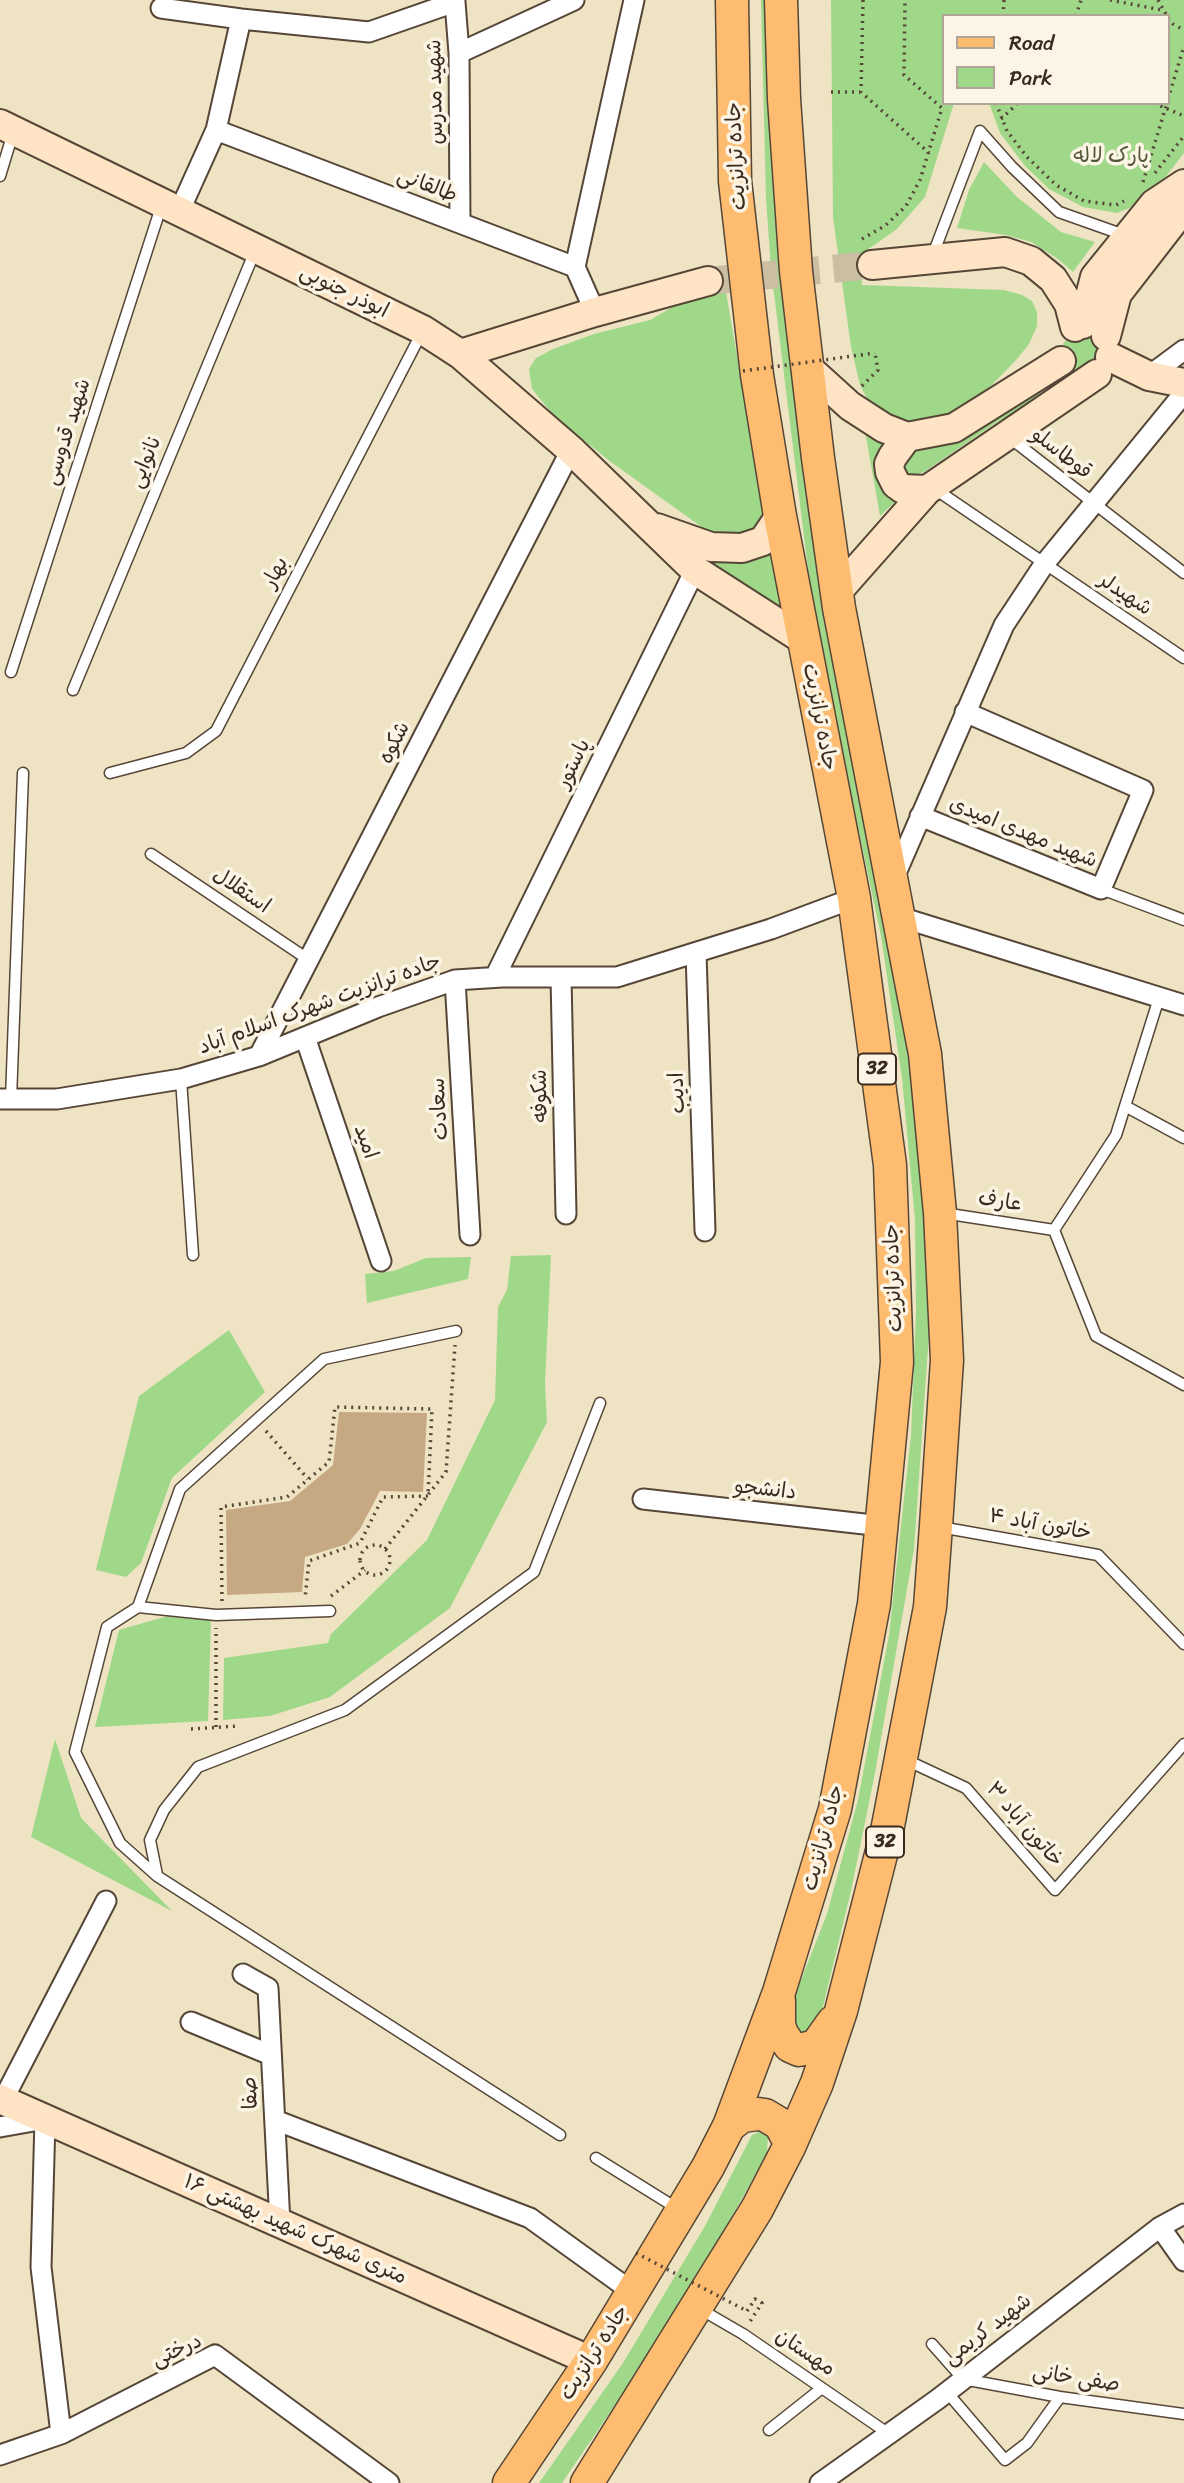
<!DOCTYPE html>
<meta charset="utf-8">
<style>
body{margin:0}
#map{position:relative;width:1184px;height:2483px;overflow:hidden;background:#eee4c4;font-family:Sriracha,sans-serif}
canvas{display:block}
.legend{position:absolute;left:942px;top:14px;width:228px;height:91px;box-sizing:border-box;background:#fcf5e5;border:2px solid #afa495;margin:0;padding:9px 12px;list-style:none;font-size:21px;color:#3b2a1e}
.legend li{display:flex;align-items:center;gap:14px;height:35px}
.legend b{width:35px;border:2px solid #afa495}
</style>
<div id="map">
<canvas width="1184" height="2483"></canvas>
<ul class="legend">
<li><b style="height:9px;background:#fdbc6f"></b>Road</li>
<li><b style="height:19px;background:#a0d88a"></b>Park</li>
</ul>
</div>
<script>
const ctx = document.querySelector('canvas').getContext('2d');
ctx.lineJoin = 'round';
function fill(path, color) { ctx.fillStyle = color; ctx.fill(path, 'evenodd'); }
const shape = rows => new Path2D(rows.map(r => 'M' + r).join(''));
function trace(path, color, width, dash) { ctx.strokeStyle = color; ctx.lineWidth = width; ctx.lineCap = dash ? 'butt' : 'round'; ctx.setLineDash(dash || []); ctx.stroke(path); }
function write(font, color, halo, rows, align = 'center') {
  ctx.font = font + ' Sriracha,"Playpen Sans Arabic",sans-serif'; ctx.lineWidth = 7; ctx.setLineDash([]); ctx.textBaseline = 'middle'; ctx.strokeStyle = halo; ctx.fillStyle = color; for (const [text, x, y, turn = 0] of rows) {
    ctx.save(); ctx.translate(x, y); ctx.rotate((+turn || 0) * Math.PI / 180); ctx.textAlign = isNaN(turn) ? turn : align; if (halo) ctx.strokeText(text, 0, 0); ctx.fillText(text, 0, 0); ctx.restore();
  }
}
const green = shape([
 [761,0,772,0,779,255,796,393,897,971,921,1159,929,1334,914,1549,875,1773,851,1891,820,2019,815,2027,798,2038,790,2008,827,1914,858,1800,889,1635,911,1435,916,1312,915,1220,902,1078,881,936,827,681,810,585,771,269,766,199],
 [831,0,1184,0,1184,153,1147,201,1117,213,1083,207,1049,189,1025,166,1000,133,989,103,1168,103,1168,16,944,16,944,103,954,103,925,197,897,229,860,255,862,285,1004,290,1022,295,1032,301,1037,312,1037,326,1029,344,1017,359,989,388,965,407,939,419,907,425,894,422,869,402,860,385,851,347,833,217],
 [984,162,1017,197,1061,232,1095,242,1073,272,1058,259,1031,242,1006,235,957,228,969,190],
 [726,292,766,524,761,531,732,537,710,533,611,462,555,417,532,389,529,369,536,358,553,349,594,334,650,320,676,305],
 [1072,333,1097,333,1104,359,1080,371,1073,369,1068,364,1063,351,1063,344],
 [1035,389,1042,398,997,422,924,472,908,477,898,466,914,452,956,440],
 [865,431,889,439,900,497,880,516],
 [678,544,776,544,790,624],
 [551,1255,545,1383,547,1422,450,1608,330,1697,270,1716,223,1720,224,1658,328,1643,331,1634,427,1540,495,1400,498,1307,507,1290,511,1256],
 [471,1257,468,1279,367,1303,365,1274,394,1271,426,1258],
 [229,1330,265,1392,172,1478,141,1563,126,1577,96,1570,139,1396],
 [171,1615,211,1619,208,1721,95,1727,119,1630],
 [55,1739,81,1818,172,1911,31,1837],
 [761,2131,768,2137,767,2153,685,2302,562,2483,539,2483,623,2363,705,2226,752,2135]
]);
const building = shape([
 [339,1412,427,1413,423,1492,380,1491,360,1529,347,1544,305,1557,302,1592,227,1595,226,1510,290,1501,333,1465]
]);
const secondaryTunnel = shape([
 [708,281,872,265]
]);
const path = shape([
 [863,0,861,92,929,153],
 [1110,0,1162,10],
 [1158,0,1167,16],
 [1003,16,1004,0],
 [1076,16,1081,0],
 [1168,18,1173,24,1184,30],
 [831,92,860,92],
 [1168,99,1184,46],
 [996,103,1007,131,1027,157,1056,185,1084,201,1116,205,1124,201],
 [1154,103,1184,116],
 [1001,119,1018,103],
 [1155,173,1184,136],
 [1143,182,1167,103],
 [862,239,886,225,906,206,920,180,942,108,904,75,905,0],
 [862,386,878,370,875,353],
 [266,1431,308,1479],
 '360 1560a15 15 0 1 1 30 0a15 15 0 1 1-30 0Z',
 [385,1549,446,1472,455,1345],
 [331,1596,365,1570],
 [222,1601,221,1507,287,1497,329,1462,335,1407,432,1409,428,1496,383,1497,360,1543,309,1561,305,1598],
 [216,1727,216,1628],
 [191,1729,237,1726],
 [747,2311,755,2299,762,2303,749,2323]
]);
const lane = shape([
 [0,176,13,133],
 [932,257,980,131,1012,167,1059,212,1124,235],
 [1010,438,1184,573],
 [935,489,1184,658],
 [11,672,161,207],
 [73,690,255,251],
 [110,773,186,753,216,731,421,334],
 [151,854,309,960],
 [1101,889,1184,920],
 [1159,998,1116,1135,1054,1230,1096,1336,1184,1385],
 [181,1079,193,1255],
 [11,1099,23,773],
 [1125,1106,1184,1138],
 [943,1213,1054,1230],
 [456,1331,324,1359,180,1489,138,1607,107,1627,75,1752,120,1843,157,1876,560,2135],
 [940,1527,1098,1555,1184,1644],
 [138,1607,216,1615,330,1611],
 [904,1759,966,1788,1055,1890,1184,1744],
 [157,1875,150,1840,164,1810,198,1767,345,1710,534,1572,600,1403],
 [596,2158,678,2209],
 [700,2309,743,2334,889,2434],
 [932,2344,963,2379,1060,2397,1184,2414],
 [946,2391,1005,2460,1027,2443,1060,2397],
 [769,2430,822,2388]
]);
const street = shape([
 [161,8,241,19,369,32,455,2,459,53,460,223],
 [459,53,574,0],
 [216,130,575,267,595,312],
 [179,212,216,130,241,19],
 [575,267,634,0],
 [1149,376,1184,350],
 [920,816,1101,889,1143,790,965,712],
 [893,880,1004,625,1045,563,1184,393],
 [900,917,1184,1005],
 [696,953,705,1231],
 [495,977,695,570],
 [561,977,566,1214],
 [455,980,470,1235],
 [305,1037,381,1261],
 [259,1056,571,450],
 [0,1099,57,1099,181,1079,259,1056,378,1007,455,980,502,977,617,977,771,929,854,898],
 [643,1499,882,1526],
 [243,1974,268,1988,280,2224],
 [191,2022,271,2055],
 [3,2100,106,1901],
 [275,2120,530,2218,634,2293],
 [0,2127,45,2119,41,2267,61,2434],
 [1160,2227,1184,2261],
 [0,2455,61,2434,215,2355,389,2483],
 [820,2483,938,2399,1160,2227,1184,2214]
]);
const secondary = shape([
 [0,124,423,330,460,354,571,450,695,570,804,640],
 [872,265,1005,252,1031,261,1053,279,1069,304,1075,327],
 [1083,324,1095,277,1154,204,1184,184],
 [1106,336,1117,294,1172,223,1183,186],
 [460,354,595,312,708,281],
 [1110,357,1149,376,1184,383],
 [807,367,850,406,884,428,907,437,954,428,1061,361],
 [907,437,893,456,889,464,890,472,896,484,903,489,927,490],
 [657,528,711,547,742,548,763,541,780,516],
 [837,592,927,490,1097,374],
 [0,2099,591,2361]
]);
const primary = shape([
 [779,2001,779,2025,782,2034,790,2046,799,2050,816,2046,833,2022],
 [729,2126,742,2116,758,2114,765,2115,780,2124,788,2139,789,2147],
 [509,2483,591,2361,708,2167,729,2126,779,1992,835,1809,874,1604,897,1362,890,1165,854,898,780,516,757,375,735,181,732,0],
 [587,2483,757,2209,789,2147,817,2083,841,2011,887,1831,930,1607,936,1526,947,1360,940,1213,925,1054,839,608,818,458,796,271,784,99,781,0]
]);
const pathBridge = shape([
 [743,371,875,353],
 [636,2253,747,2311]
]);
const shields = [
 [877,1069,38],
 [885,1842,38]
];
const shieldNames = [
 ["32",877,1069],
 ["32",885,1842]
];
const streetNames = [
 ["شهید مدرس",436,92,-91],
 ["جاده ترانزیت",737,156,-93],
 ["طالقانی",427,186,21],
 ["ابوذر جنوبی",344,292,26],
 ["شهید قدوسی",68,432,-72],
 ["قوطاسلو",1061,454,38],
 ["نانوایی",146,462,-68],
 ["بهار",276,573,-63],
 ["شهیدلر",1125,595,34],
 ["جاده ترانزیت",819,717,79],
 ["شکوه",395,743,-63],
 ["پاستور",574,764,-64],
 ["شهید مهدی امیدی",1023,833,22],
 ["استقلال",241,891,34],
 ["جاده ترانزیت شهرک اسلام آباد",320,1005,-20],
 ["ادیب",678,1093,-92],
 ["شکوفه",541,1096,-91],
 ["سعادت",440,1109,-93],
 ["امید",365,1142,71],
 ["عارف",1000,1202,9],
 ["جاده ترانزیت",894,1278,-92],
 ["دانشجو",765,1490,6],
 ["خاتون آباد ۴",1040,1525,10],
 ["خاتون آباد ۳",1024,1825,49],
 ["جاده ترانزیت",824,1838,-75],
 ["صفا",251,2093,-93],
 ["۱۶ متری شهرک شهيد بهشتی",295,2230,24],
 ["شهید کریمی",988,2330,-37],
 ["درختی",177,2351,-24],
 ["جاده ترانزیت",595,2353,-57],
 ["مهستان",805,2353,34],
 ["صفی خانی",1076,2379,9]
];
const parkNames = [
 ["پارک لاله",1111,157]
];
fill(green, '#a0d88a');
fill(building, '#c6a883');
trace(secondaryTunnel, '#cabfa3', 28, [28, 14]);
trace(lane, '#564637', 13);
trace(street, '#564637', 23);
trace(secondary, '#564637', 32);
trace(primary, '#564637', 35);
trace(path, '#564637', 3.5, [2, 5]);
trace(lane, '#fff', 10);
trace(street, '#fff', 19);
trace(secondary, '#fee4c5', 28);
trace(primary, '#fdbc6f', 32);
trace(pathBridge, '#564637', 3.5, [2, 5]);
for (const [x, y, w] of shields) { const box = new Path2D(); box.roundRect(x - w / 2, y - 15.5, w, 31, 5); ctx.fillStyle = '#fcf5e5'; ctx.fill(box); trace(box, '#3b2a1e', 2); }
write('bold 19px', '#3b2a1e', null, shieldNames);
write('21px', '#3b2a1e', '#fcf5e5', streetNames);
write('21px', '#545639', '#fcf5e5', parkNames);
</script>
